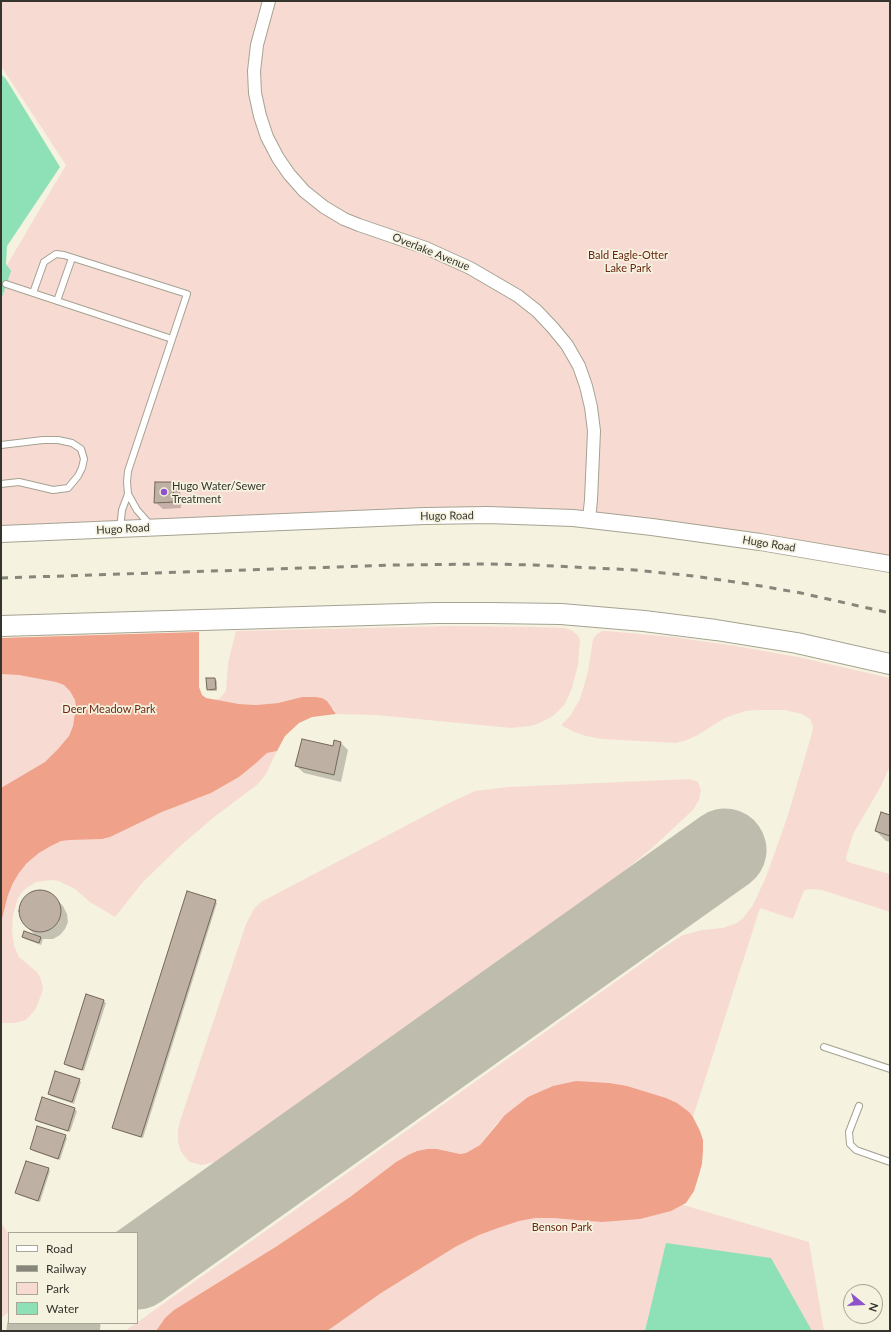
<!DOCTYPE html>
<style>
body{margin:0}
#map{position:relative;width:891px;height:1332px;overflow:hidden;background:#f5f2e0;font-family:Lato,sans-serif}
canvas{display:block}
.frame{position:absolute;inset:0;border:2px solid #35342d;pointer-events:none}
.legend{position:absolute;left:8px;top:1232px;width:130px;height:92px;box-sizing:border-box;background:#f5f2e0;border:1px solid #a8a698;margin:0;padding:5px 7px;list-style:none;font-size:12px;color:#35342d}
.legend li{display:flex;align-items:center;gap:8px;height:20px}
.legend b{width:20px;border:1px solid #a8a698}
.north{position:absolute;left:843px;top:1284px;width:40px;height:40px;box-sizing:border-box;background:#f5f2e0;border:1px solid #a8a698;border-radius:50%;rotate:108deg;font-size:11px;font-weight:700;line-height:16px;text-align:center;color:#35342d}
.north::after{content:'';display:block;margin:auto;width:14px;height:18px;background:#8e53ca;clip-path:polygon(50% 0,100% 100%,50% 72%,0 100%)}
</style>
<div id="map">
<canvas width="891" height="1332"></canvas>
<div class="frame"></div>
<ul class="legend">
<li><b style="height:5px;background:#fff"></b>Road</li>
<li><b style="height:5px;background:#87867a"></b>Railway</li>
<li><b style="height:11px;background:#f7dbd3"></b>Park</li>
<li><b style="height:11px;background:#8ee0b6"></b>Water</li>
</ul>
<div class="north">N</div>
</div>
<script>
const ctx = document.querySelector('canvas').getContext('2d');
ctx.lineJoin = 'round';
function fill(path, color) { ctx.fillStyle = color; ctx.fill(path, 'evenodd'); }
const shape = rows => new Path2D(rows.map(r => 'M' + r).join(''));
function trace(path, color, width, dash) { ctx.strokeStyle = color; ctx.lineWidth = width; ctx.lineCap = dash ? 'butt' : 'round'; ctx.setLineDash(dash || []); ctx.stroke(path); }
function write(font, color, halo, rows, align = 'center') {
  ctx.font = font + ' Lato,sans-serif'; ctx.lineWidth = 3.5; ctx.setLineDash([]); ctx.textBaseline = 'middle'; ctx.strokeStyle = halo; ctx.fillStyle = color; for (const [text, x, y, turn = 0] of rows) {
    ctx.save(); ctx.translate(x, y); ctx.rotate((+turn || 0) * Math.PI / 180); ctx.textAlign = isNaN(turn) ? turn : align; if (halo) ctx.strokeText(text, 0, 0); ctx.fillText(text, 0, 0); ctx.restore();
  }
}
const green = shape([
 [1,1,890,1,890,564,573,518,1,534,1,275,66,165,1,66],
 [451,626,536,627,565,628,573,631,578,636,580,640,578,665,572,688,565,704,553,716,542,722,531,726,511,728,376,715,336,714,334,709,302,697,278,703,256,705,239,704,214,700,220,698,226,691,228,663,236,631],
 [602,631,607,631,673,637,736,646,798,657,890,678,890,766,881,786,853,834,846,858,847,861,851,863,890,874,890,912,822,890,811,889,805,890,803,893,793,919,760,908,693,1117,692,1115,663,1199,809,1242,824,1331,258,1331,580,1081,576,1081,497,1123,480,1145,466,1153,460,1154,437,1149,427,1149,417,1151,408,1155,396,1162,350,1197,277,1246,174,1310,165,1318,156,1331,125,1331,663,948,683,935,702,930,723,928,737,923,743,918,753,905,766,877,788,815,812,733,813,727,810,719,802,714,785,710,759,710,745,711,725,718,696,736,684,741,676,743,602,739,586,736,572,731,561,725,570,716,580,699,588,672,593,639,597,634],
 [196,632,30,785,1,875,1,638],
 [277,751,266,774,258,784,213,818,178,848,143,882,115,917,90,902,75,889,59,881,52,880,36,882,28,887,22,892,18,898,13,915,12,931,14,946,19,957,37,972,40,977,43,987,42,993,35,1010,26,1020,15,1023,1,1023,1,923,8,895,13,883,19,873,27,863,39,853,51,846,60,841,147,819,176,806,211,793,239,777,255,764,267,753],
 [690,779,698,782,701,790,699,800,693,810,651,849,619,875,228,1156,219,1161,202,1165,190,1162,185,1157,180,1150,178,1141,178,1130,180,1121,246,924,254,909,261,902,449,803,475,791,508,787],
 [1,1222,9,1235,9,1312,1,1318]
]);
const forest = shape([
 [199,632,199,687,202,695,206,698,239,704,256,705,278,703,302,697,315,697,322,698,327,701,336,714,312,717,299,723,285,736,277,751,267,753,255,764,239,777,211,793,162,812,110,837,102,839,70,840,61,841,51,846,39,853,27,863,19,873,13,883,8,895,1,923,1,788,45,762,58,749,69,736,73,726,76,707,75,700,70,691,64,685,56,682,19,675,1,674,1,638],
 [576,1081,609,1083,627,1086,666,1098,677,1103,689,1112,693,1117,700,1131,703,1140,703,1150,702,1164,698,1178,694,1191,686,1203,671,1211,640,1219,602,1222,553,1218,535,1218,519,1221,498,1228,479,1235,455,1247,381,1293,327,1331,156,1331,165,1318,174,1310,277,1246,350,1197,396,1162,408,1155,417,1151,427,1149,437,1149,460,1154,466,1153,480,1145,505,1115,528,1097,553,1086]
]);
const water = shape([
 [1,74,6,79,60,167,7,246,6,264,11,271,1,300],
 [666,1243,771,1258,812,1331,645,1331]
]);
const shadow = shape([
 [172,483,180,491,181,508,163,509,155,502],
 [215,679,217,681,217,691,210,691,208,689],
 [341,743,348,750,341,782,304,773,296,766],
 [890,816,890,842,886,841,876,831],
 [36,891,44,891,51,894,63,906,67,914,68,922,65,929,60,935,53,939,43,939,41,945,25,939,23,937,37,937,23,923,20,916,20,908,23,900,28,895],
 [215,901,217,903,143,1138,115,1129,113,1127],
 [87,996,104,1001,106,1003,84,1071,67,1066,65,1063],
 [79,1080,81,1082,74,1104,51,1096,49,1094],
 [74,1109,77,1111,70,1132,38,1122,36,1120],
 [65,1136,67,1138,60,1160,33,1151,31,1149],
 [48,1169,50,1171,40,1202,19,1195,17,1193]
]);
const runway = shape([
 [137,1268,725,850],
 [48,1331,59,1323]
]);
const building = shape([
 [155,482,173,482,174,502,154,503,155,482],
 [206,678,215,678,216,689,207,690,206,678],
 [302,739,333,746,334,740,341,742,334,775,295,766,302,739],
 [881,812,890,815,890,836,875,831,881,812],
 '19 911a21 21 0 1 1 42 0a21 21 0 1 1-42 0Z',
 [187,891,216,900,141,1137,112,1128,187,891],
 [24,931,41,937,39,943,22,937,24,931],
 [86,994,104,1000,82,1070,64,1064,86,994],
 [55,1071,80,1079,72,1102,48,1094,55,1071],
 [42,1097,75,1108,68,1131,35,1120,42,1097],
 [37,1126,66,1135,58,1159,30,1149,37,1126],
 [26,1161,49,1168,38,1201,15,1193,26,1161]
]);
const service = shape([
 [6,284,172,339],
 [33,293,44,262,56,254,64,255,187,294,128,471,127,482,128,494,137,510,151,526],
 [57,301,72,258],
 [1,445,43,440,58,440,72,443,81,449,84,459,82,468,78,476,68,488,53,490,19,482,1,484],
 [120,529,122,510,128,494],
 [824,1047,890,1069],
 [859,1106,849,1132,850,1144,856,1150,890,1162]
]);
const minor = shape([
 [269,1,257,45,254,71,255,93,260,116,267,137,278,158,289,174,304,191,324,207,344,219,359,225,426,248,470,268,518,296,537,311,553,328,567,345,579,366,586,386,591,407,594,431,591,500,589,519]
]);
const tertiary = shape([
 [1,534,425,516,488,515,573,518,652,527,760,542,890,564]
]);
const primary = shape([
 [1,626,436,613,491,613,561,614,644,621,716,630,797,643,890,664]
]);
const rail = shape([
 [1,578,396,565,488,564,533,565,635,570,693,576,749,584,801,593,890,613]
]);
const markers = [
 [164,492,4,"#8e53ca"]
];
const streetNames = [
 ["Overlake Avenue",431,252,22],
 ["Hugo Road",447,516,-1],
 ["Hugo Road",123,529,-3],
 ["Hugo Road",769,544,9]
];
const parkNames = [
 ["Bald Eagle-Otter",628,255],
 ["Lake Park",628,268],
 ["Deer Meadow Park",109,709],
 ["Benson Park",562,1227]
];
const poiNames = [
 ["Hugo Water/Sewer",172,486],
 ["Treatment",172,499]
];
fill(green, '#f7dbd3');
fill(forest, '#f0a18a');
fill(water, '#8ee0b6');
fill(shadow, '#0003');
trace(runway, '#bebcad', 83);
fill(building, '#beb1a3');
trace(building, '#73675b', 1);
trace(service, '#a5a291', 8);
trace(minor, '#a5a291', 14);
trace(tertiary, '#a5a291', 18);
trace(primary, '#a5a291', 22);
trace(service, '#fff', 6);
trace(minor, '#fff', 12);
trace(tertiary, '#fff', 16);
trace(primary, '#fff', 20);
trace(rail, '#87867a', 3, [7, 7]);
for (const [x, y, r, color] of markers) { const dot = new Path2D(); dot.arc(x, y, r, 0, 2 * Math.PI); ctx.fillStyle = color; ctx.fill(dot); trace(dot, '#f5f2e0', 1.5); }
write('11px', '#35342d', '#f5f2e0', streetNames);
write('11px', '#6c2712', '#f5f2e0', parkNames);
write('11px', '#35342d', '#f5f2e0', poiNames, 'left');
</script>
